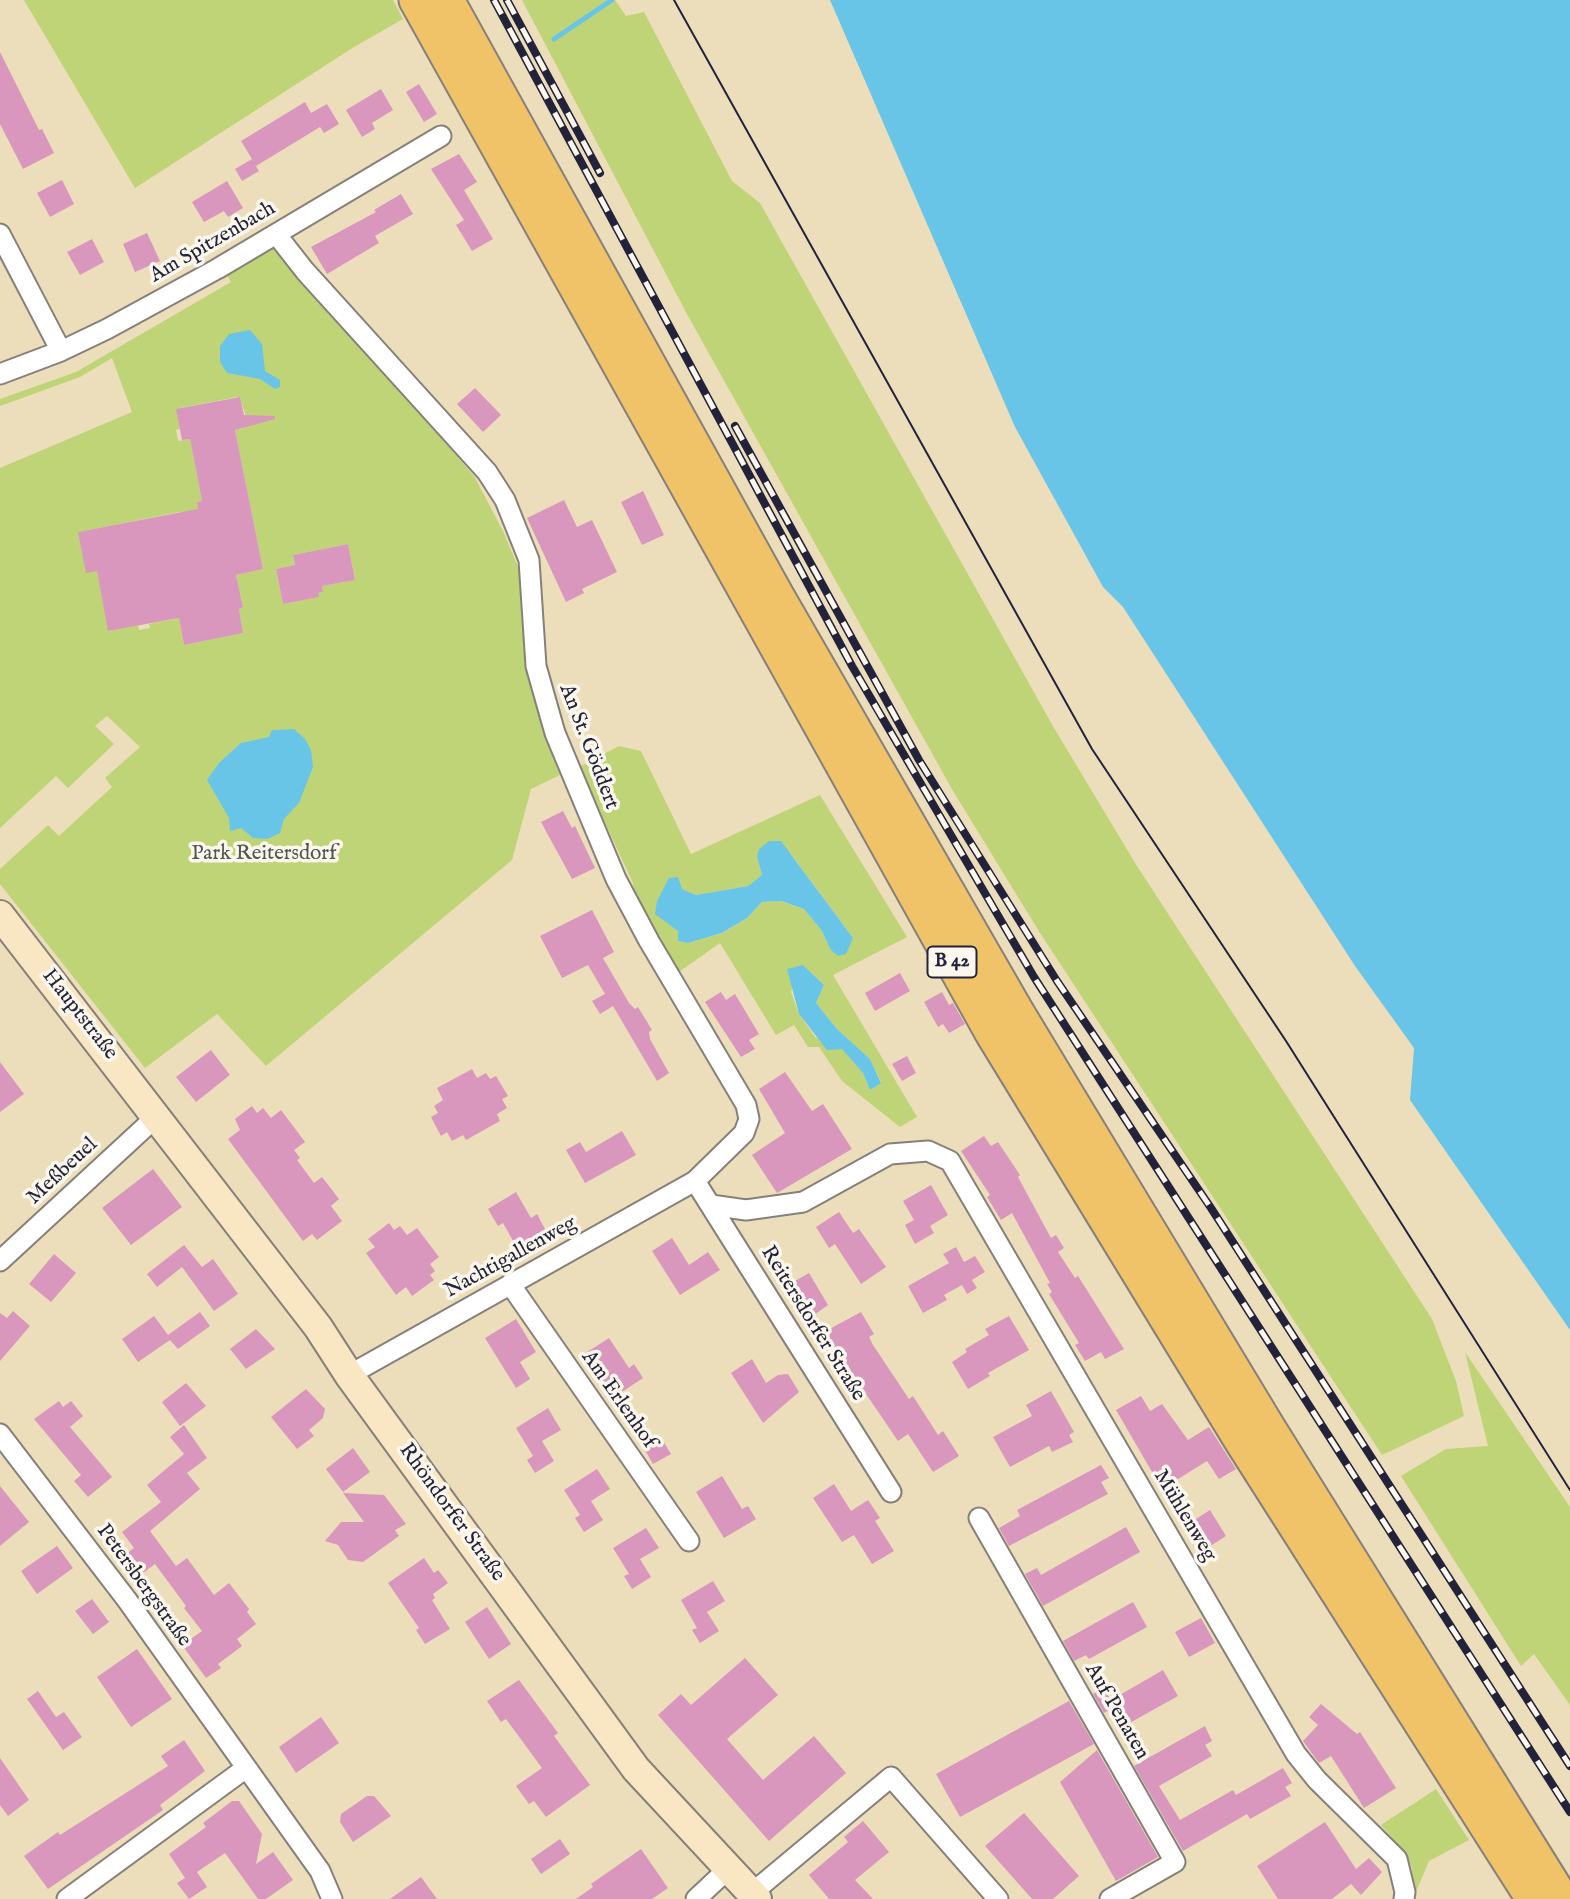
<!DOCTYPE html>
<meta charset="utf-8">
<style>
body{margin:0}
canvas{display:block;background:#ecdeba}
</style>
<canvas width="1570" height="1899"></canvas>
<script>
const ctx = document.querySelector('canvas').getContext('2d');
ctx.lineJoin = 'round';
function fill(path, color) { ctx.fillStyle = color; ctx.fill(path, 'evenodd'); }
const shape = rows => new Path2D(rows.map(r => 'M' + r).join(''));
function trace(path, color, width, dash) { ctx.strokeStyle = color; ctx.lineWidth = width; ctx.lineCap = dash ? 'butt' : 'round'; ctx.setLineDash(dash || []); ctx.stroke(path); }
function write(font, color, halo, rows, align = 'center') {
  ctx.font = font + ' "IM FELL English",serif'; ctx.lineWidth = 7; ctx.setLineDash([]); ctx.textBaseline = 'middle'; ctx.strokeStyle = halo; ctx.fillStyle = color; for (const [text, x, y, turn = 0] of rows) {
    ctx.save(); ctx.translate(x, y); ctx.rotate((+turn || 0) * Math.PI / 180); ctx.textAlign = isNaN(turn) ? turn : align; if (halo) ctx.strokeText(text, 0, 0); ctx.fillText(text, 0, 0); ctx.restore();
  }
}
const green = shape([
 [24,0,393,0,403,19,354,47,135,188],
 [522,0,615,0,626,16,644,12,732,181,760,203,1054,728,1137,866,1432,1319,1456,1381,1464,1416,1382,1455,1040,933,953,791,688,316],
 [275,243,474,476,503,531,526,586,527,676,560,775,531,789,512,860,266,1066,217,1014,145,1068,0,884,0,869,48,825,59,836,112,787,105,778,140,747,107,716,95,726,114,744,68,788,56,776,0,828,0,468,132,412,112,358,80,377,0,406,0,399,76,372,231,282,224,270],
 [237,397,240,398,249,426,235,430,263,569,236,575,243,607,239,609,243,633,184,645,179,618,149,624,150,628,139,630,138,625,109,631,97,571,79,532,179,512,200,516,197,502,202,501,190,439,178,441,176,430,180,429,177,412,180,408],
 [348,544,355,580,322,586,323,592,318,593,318,597,283,604,276,569,295,565,293,555],
 [619,746,641,751,691,854,820,795,907,937,833,975,917,1117,900,1127,842,1081,819,1047,808,1047,794,1025,776,1035,720,943,679,972,634,892,633,883,579,767],
 [791,854,853,938,830,949,822,931,804,909,780,901,762,902,747,918,723,933,688,943,678,941,678,931,667,922,682,889,696,895,748,886,762,875,757,857],
 [803,965,824,985,816,1003,837,1029,870,1059,881,1082,870,1090,863,1073,842,1048,815,1037,799,1014,791,992],
 [1465,1352,1570,1507,1570,1705,1534,1654,1521,1666,1401,1476,1446,1449,1488,1446],
 [1436,1789,1469,1840,1429,1861,1413,1899,1412,1868,1406,1854,1381,1825]
]);
const water = shape([
 [830,0,1570,0,1570,1330,1410,1100,1414,1048,1355,966,1123,607,1103,587,1015,427],
 [250,330,262,344,265,371,280,380,280,387,275,389,260,379,227,373,220,362,220,346,229,334],
 [294,729,305,739,311,750,313,767,299,803,284,819,280,833,267,839,253,838,241,828,230,831,229,818,207,780,219,763,241,743,269,737,272,730],
 [769,841,781,841,853,938,846,954,838,956,830,949,822,931,804,909,781,901,762,902,747,918,722,933,688,943,678,941,678,931,655,914,657,901,669,878,678,877,682,889,696,895,748,886,762,875,757,857,759,849],
 [803,965,824,985,816,1003,837,1029,870,1059,881,1083,870,1090,863,1073,842,1049,827,1050,799,1014,787,969]
]);
const stream = shape([
 [554,39,612,0]
]);
const building = shape([
 [0,52,39,130,42,129,54,153,23,169,0,124],
 [419,84,437,114,424,122,406,92],
 [381,89,393,110,372,123,375,129,362,137,346,110],
 [305,102,311,113,327,104,339,124,324,133,320,127,256,166,254,163,259,171,242,181,235,169,252,159,241,141],
 [459,154,477,182,464,190,493,239,472,251,456,225,464,220,431,169],
 [62,180,74,204,50,217,37,193],
 [227,181,243,208,228,217,224,211,204,222,192,202],
 [401,194,413,214,375,236,379,243,327,274,311,247,376,212,374,210],
 [147,233,160,261,135,272,123,244],
 [92,239,104,262,80,275,67,252],
 [475,388,501,415,483,432,457,404],
 [240,397,244,415,275,416,275,419,235,430,263,569,236,575,243,607,239,609,243,633,184,645,179,618,108,631,97,571,86,573,78,532,198,509,197,502,202,501,190,439,182,440,176,409],
 [643,491,664,535,642,545,621,502],
 [564,500,577,527,592,520,617,572,582,589,584,593,566,602,527,518],
 [348,544,355,580,322,586,323,592,318,593,319,597,283,604,276,569,295,565,293,555],
 [563,811,572,828,575,826,595,868,572,879,541,822],
 [592,910,614,952,603,958,629,1003,635,1009,638,1007,652,1030,649,1032,650,1039,669,1073,657,1081,613,1006,600,1014,592,1001,605,994,588,965,562,978,540,936],
 [900,973,910,991,875,1011,865,993],
 [721,992,726,1000,735,994,759,1034,749,1040,755,1049,741,1057,705,1002],
 [942,992,949,1005,953,1003,965,1024,949,1033,943,1024,938,1027,924,1002],
 [211,1050,230,1075,196,1102,176,1077],
 [907,1056,916,1073,902,1081,892,1064],
 [0,1062,24,1094,0,1112],
 [472,1069,477,1078,486,1073,490,1079,496,1076,508,1096,502,1099,507,1108,497,1114,500,1121,466,1140,463,1135,452,1141,447,1132,441,1136,431,1117,438,1113,434,1106,443,1100,437,1088],
 [785,1072,812,1111,823,1104,852,1149,777,1193,752,1155,785,1133,759,1089],
 [252,1106,257,1113,263,1108,271,1118,281,1110,305,1142,294,1150,300,1158,297,1160,314,1183,322,1177,339,1199,331,1206,342,1221,317,1240,312,1234,303,1241,228,1139,240,1130,235,1119],
 [622,1131,636,1155,585,1183,566,1150,580,1142,586,1152],
 [984,1136,991,1146,998,1142,1020,1175,1018,1177,1051,1238,1056,1235,1064,1248,1058,1252,1075,1278,1078,1276,1124,1349,1105,1359,1101,1352,1085,1361,1075,1345,1079,1343,1049,1294,1052,1292,1047,1284,1050,1283,1012,1213,1001,1220,987,1197,990,1195,961,1151],
 [153,1169,182,1207,131,1245,102,1208],
 [931,1185,948,1215,930,1226,934,1233,915,1244,905,1225,914,1220,903,1201],
 [516,1192,531,1218,537,1214,546,1231,517,1248,503,1223,498,1226,488,1209],
 [839,1212,853,1233,859,1229,886,1267,861,1284,835,1244,829,1248,816,1227],
 [389,1223,394,1230,400,1226,407,1235,417,1228,439,1257,430,1264,435,1271,430,1275,434,1280,412,1296,406,1287,396,1295,366,1253,375,1247,368,1239],
 [672,1238,689,1265,708,1252,720,1270,680,1295,652,1251],
 [184,1245,202,1267,213,1259,238,1294,214,1311,182,1267,157,1287,147,1274],
 [956,1247,964,1262,975,1256,985,1272,972,1280,977,1288,967,1294,962,1285,944,1295,947,1300,923,1313,908,1286,949,1263,943,1254],
 [54,1254,76,1273,51,1302,29,1284],
 [809,1273,828,1305,814,1315,810,1309,799,1316,783,1288],
 [13,1311,30,1326,0,1361,0,1313,7,1318],
 [200,1312,210,1326,178,1349,170,1340,138,1362,122,1339,154,1316,168,1335],
 [861,1312,874,1334,869,1337,873,1345,909,1399,913,1396,938,1435,943,1431,959,1456,933,1472,908,1434,898,1441,824,1332],
 [1009,1316,1029,1350,988,1373,990,1376,968,1389,952,1362,967,1352,965,1349,989,1335,985,1329],
 [516,1319,536,1352,520,1362,530,1379,516,1388,485,1338],
 [256,1329,275,1349,246,1369,230,1349],
 [609,1338,629,1368,634,1364,643,1378,613,1398,584,1354],
 [752,1359,766,1383,778,1375,788,1374,799,1392,763,1423,731,1373],
 [186,1383,206,1406,180,1426,162,1402],
 [306,1389,325,1409,323,1418,309,1430,314,1436,297,1449,271,1417],
 [1051,1391,1074,1432,1069,1435,1073,1442,1052,1452,1049,1446,1010,1467,993,1437,1032,1416,1026,1405],
 [1141,1396,1150,1411,1162,1404,1188,1440,1209,1427,1236,1469,1219,1479,1207,1461,1162,1489,1116,1410],
 [59,1401,63,1407,71,1401,83,1416,70,1427,112,1477,88,1497,74,1481,81,1475,34,1419],
 [548,1408,561,1430,542,1441,554,1461,535,1473,527,1460,533,1456,516,1428],
 [184,1425,207,1458,187,1473,200,1489,150,1531,176,1566,187,1558,214,1595,229,1583,249,1609,247,1612,256,1624,237,1639,242,1646,218,1664,221,1668,206,1678,182,1645,202,1631,184,1608,186,1606,155,1564,139,1576,123,1556,134,1548,122,1532,161,1502,147,1485,184,1454,170,1437],
 [660,1436,671,1454,653,1464,643,1447],
 [353,1448,370,1472,343,1492,326,1469],
 [1101,1465,1109,1478,1101,1482,1108,1494,1009,1546,999,1528,1020,1516,1017,1510],
 [597,1469,610,1489,591,1501,603,1520,584,1532,575,1518,580,1515,564,1490],
 [722,1476,742,1509,748,1506,756,1519,724,1538,696,1492],
 [834,1484,851,1511,868,1500,880,1518,875,1521,894,1551,872,1564,854,1535,842,1542,813,1498],
 [0,1486,29,1522,0,1546],
 [343,1493,384,1495,406,1524,395,1530,399,1536,363,1562,348,1560,338,1545,325,1541,341,1522,364,1522],
 [1210,1510,1226,1536,1201,1552,1185,1526],
 [1126,1527,1140,1552,1043,1606,1025,1574,1037,1568,1041,1575],
 [646,1528,659,1548,640,1559,651,1577,632,1589,624,1576,629,1574,613,1548],
 [57,1546,73,1568,37,1594,21,1571],
 [424,1558,434,1573,438,1570,448,1583,433,1594,435,1598,432,1600,450,1629,425,1644,416,1630,419,1628,388,1583],
 [713,1581,725,1601,707,1612,719,1631,700,1643,692,1630,697,1628,681,1600],
 [92,1599,109,1622,93,1634,75,1611],
 [1133,1602,1147,1627,1089,1659,1086,1655,1074,1661,1063,1641],
 [487,1607,511,1644,489,1659,465,1622],
 [1201,1618,1215,1643,1189,1657,1175,1632],
 [137,1649,172,1699,131,1727,97,1677],
 [745,1658,778,1695,727,1739,763,1780,814,1736,846,1773,769,1841,658,1715,681,1694,691,1705],
 [1163,1670,1178,1696,1126,1725,1111,1700],
 [519,1680,558,1733,554,1736,590,1785,546,1817,534,1801,529,1804,516,1786,542,1768,506,1719,501,1722,487,1701],
 [1104,1687,1114,1707,1104,1713,1093,1694],
 [38,1691,56,1717,64,1712,82,1737,63,1750,27,1699],
 [1069,1701,1094,1744,960,1817,936,1774],
 [1321,1704,1357,1734,1360,1732,1396,1788,1364,1808,1331,1756,1319,1763,1303,1741,1318,1725,1309,1717],
 [321,1717,339,1743,296,1773,279,1747],
 [1205,1726,1212,1741,1205,1745,1212,1756,1159,1786,1180,1820,1233,1790,1236,1795,1283,1768,1292,1783,1285,1787,1291,1796,1250,1819,1247,1814,1183,1851,1134,1766],
 [184,1740,205,1771,160,1805,163,1810,48,1889,24,1856,58,1832,60,1835,168,1766,161,1756],
 [1097,1750,1158,1857,1116,1881,1060,1782],
 [0,1758,29,1800,8,1816,0,1805],
 [367,1796,374,1796,391,1816,353,1842,340,1822,341,1814],
 [232,1801,239,1801,262,1834,256,1864,273,1852,293,1880,266,1899,258,1899,225,1853,197,1872,207,1887,189,1899,177,1883,185,1878,169,1854,206,1827,203,1823],
 [1024,1813,1079,1876,1053,1899,1032,1899,985,1846],
 [863,1821,889,1852,855,1880,873,1899,829,1899,809,1875,848,1842,844,1837],
 [1325,1822,1356,1869,1369,1858,1382,1872,1361,1895,1351,1884,1332,1899,1278,1899,1257,1866],
 [560,1839,570,1854,541,1874,531,1859],
 [641,1849,668,1888,652,1899,576,1899,593,1887,591,1884],
 [421,1877,437,1899,390,1899]
]);
const minor = shape([
 [0,234,61,351],
 [276,234,305,271,487,472,505,500,529,560,536,666,555,733,616,879,649,941,746,1105,749,1119,744,1133,695,1181,349,1375],
 [0,374,61,351,107,329,217,269,441,136],
 [695,1181,891,1492],
 [711,1205,746,1210,803,1202,890,1154,928,1151,950,1161,1296,1754,1317,1780,1397,1859,1405,1892,1404,1899],
 [0,1261,156,1117],
 [510,1284,689,1541],
 [0,1434,127,1600,320,1871,332,1899],
 [979,1518,1175,1862,1110,1899],
 [752,1893,891,1777,998,1899],
 [67,1899,246,1768],
 [696,1899,729,1868]
]);
const secondary = shape([
 [0,915,318,1327,349,1375,636,1769,757,1899]
]);
const trunk = shape([
 [416,0,992,1033,1242,1442,1533,1899],
 [447,0,776,594,1017,1012,1268,1427,1562,1899]
]);
const tram = shape([
 [674,0,1092,749,1286,1041,1570,1490]
]);
const rail = shape([
 [494,0,852,666,1034,977,1570,1812],
 [507,0,600,173],
 [735,426,919,760,1057,981,1211,1208,1570,1766]
]);
const shields = [
 [952,962,49]
];
const shieldNames = [
 ["B 42",952,962]
];
const streetNames = [
 ["Am Spitzenbach",213,243,-30],
 ["An St. Göddert",588,747,69],
 ["Hauptstraße",79,1015,52],
 ["Meßbeuel",63,1172,-43],
 ["Nachtigallenweg",511,1258,-29],
 ["Reitersdorfer Straße",812,1324,58],
 ["Am Erlenhof",618,1400,55],
 ["Rhöndorfer Straße",451,1513,54],
 ["Mühlenweg",1184,1516,59],
 ["Petersbergstraße",143,1586,54],
 ["Auf Penaten",1116,1712,60]
];
const parkNames = [
 ["Park Reitersdorf",264,855]
];
fill(green, '#bed477');
fill(water, '#69c5e7');
trace(stream, '#69c5e7', 5);
fill(building, '#d997be');
trace(minor, '#87807a', 23);
trace(secondary, '#87807a', 32);
trace(trunk, '#87807a', 37);
trace(minor, '#fff', 19);
trace(secondary, '#f9e7c3', 28);
trace(trunk, '#f0c369', 33);
trace(tram, '#22223b', 2);
trace(rail, '#22223b', 8);
trace(rail, '#fbf7ec', 5, [16]);
for (const [x, y, w] of shields) { const box = new Path2D(); box.roundRect(x - w / 2, y - 15.5, w, 31, 5); ctx.fillStyle = '#fbf7ec'; ctx.fill(box); trace(box, '#22223b', 2); }
write('bold 19px', '#22223b', null, shieldNames);
write('21px', '#22223b', '#fbf7ec', streetNames);
write('21px', '#51574d', '#fbf7ec', parkNames);
</script>
